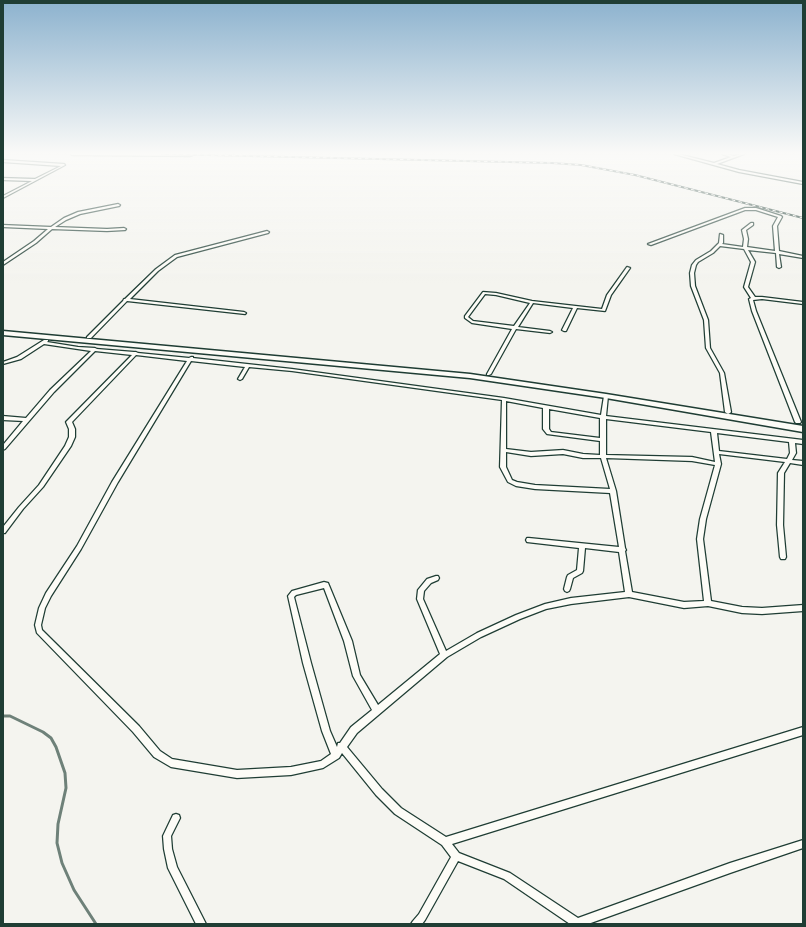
<!DOCTYPE html>
<style>
body{margin:0}
#map{position:relative;width:806px;height:927px;overflow:hidden;background:#f4f4ef;font-family:"Shantell Sans",sans-serif}
canvas{display:block}
.frame{position:absolute;inset:0;border:4px solid #1f3d34;pointer-events:none}
</style>
<div id="map">
<canvas width="806" height="927"></canvas>
<div class="frame"></div>
</div>
<script>
const ctx = document.querySelector('canvas').getContext('2d');
ctx.lineJoin = 'round';
const shape = rows => new Path2D(rows.map(r => 'M' + r).join(''));
function trace(path, color, width, dash) { ctx.strokeStyle = color; ctx.lineWidth = width; ctx.lineCap = dash ? 'butt' : 'round'; ctx.setLineDash(dash || []); ctx.stroke(path); }
function fill(path, color) { ctx.fillStyle = color; ctx.fill(path, 'evenodd'); }
const stream = shape([
 [3,716,10,716,43,732,51,738,56,747,65,773,66,788,58,824,57,843,62,863,74,890,96,924]
]);
const street = shape([
 [71,154,195,154,191,156,72,155,71,154],
 [674,154,678,154,714,163,731,157,722,154,726,154,734,156,741,154,744,154,717,164,739,170,803,182,803,184,739,172,674,154],
 [3,160,64,164,65,165,3,198,3,196,32,181,3,180,3,178,35,179,61,166,3,162,3,160],
 [118,204,120,205,119,206,80,214,66,220,55,227,107,229,124,228,126,229,125,230,107,231,52,229,36,243,3,265,3,262,34,241,48,229,3,227,3,225,51,227,64,218,78,212,118,204],
 [745,208,756,208,781,216,782,217,777,226,779,251,803,256,803,258,779,254,781,267,779,268,777,267,776,253,748,250,755,262,748,287,755,297,762,297,803,302,803,304,762,299,753,300,756,311,801,422,800,423,796,423,795,422,752,311,749,299,751,298,744,287,751,262,744,249,720,246,713,253,698,262,696,265,694,273,695,286,708,320,710,348,724,373,731,412,730,413,728,414,725,412,720,373,706,348,704,320,691,286,690,273,692,265,696,260,711,251,719,243,720,234,723,235,723,243,722,244,743,247,744,239,742,230,751,223,753,223,753,225,746,230,748,239,747,247,775,251,773,226,778,217,756,210,745,210,651,245,648,244,745,208],
 [267,231,269,232,268,233,177,257,158,271,130,299,244,312,246,313,245,314,127,301,91,338,87,338,87,337,123,301,124,299,125,299,156,269,175,255,267,231],
 [627,267,630,268,611,295,605,311,577,308,566,331,564,331,562,330,573,308,533,303,518,327,550,331,552,332,550,333,516,329,491,374,489,375,487,375,487,374,512,329,472,323,465,318,465,316,483,292,496,293,532,301,602,309,607,295,627,267],
 [485,294,496,295,530,303,514,326,473,321,468,317,485,294],
 [44,340,48,340,48,341,47,342,78,347,95,348,97,349,134,352,136,352,138,353,189,358,191,357,193,357,193,358,292,369,504,398,601,415,604,396,606,395,608,396,606,416,803,440,803,444,795,443,796,453,792,460,803,461,803,465,790,463,784,473,783,525,786,557,785,559,781,559,780,557,777,525,778,473,785,462,719,454,721,464,706,519,703,539,711,601,742,607,762,608,803,605,803,611,762,614,742,613,708,606,684,608,629,597,571,604,546,609,520,619,481,637,447,657,357,733,347,747,382,789,401,808,446,837,803,727,803,735,452,844,459,853,510,873,578,918,730,863,803,840,803,848,730,873,588,924,570,924,504,879,458,861,425,920,422,924,411,924,413,921,419,914,451,857,442,845,395,814,376,795,342,753,339,758,323,768,291,775,237,778,171,767,154,757,133,732,37,633,35,625,39,608,46,593,77,546,112,482,187,361,136,355,72,422,75,429,75,437,71,446,43,487,23,509,5,533,3,533,3,527,19,507,39,485,65,446,69,437,69,429,66,422,67,421,132,355,95,351,54,392,5,449,3,450,3,445,23,421,3,420,3,416,26,418,50,390,91,351,44,344,21,359,3,364,3,362,17,357,44,340],
 [191,361,245,367,238,379,240,380,242,379,249,367,292,371,502,400,500,467,508,482,516,486,535,489,610,493,619,547,529,538,527,538,526,540,527,542,579,548,577,570,568,575,567,577,564,589,565,591,567,592,569,591,570,589,573,578,582,573,583,571,585,548,619,552,625,592,571,598,545,604,516,615,477,633,446,651,423,599,424,591,431,583,438,580,439,578,438,576,436,576,427,579,418,590,417,599,440,654,378,705,360,675,352,641,328,583,324,582,292,591,288,596,303,663,322,731,331,754,321,761,291,767,237,770,172,759,160,751,139,726,42,630,41,625,45,608,51,596,81,549,118,482,191,361],
 [506,401,543,408,543,429,547,434,600,441,600,455,583,454,563,450,531,452,506,449,506,401],
 [549,409,600,418,600,438,551,432,549,429,549,409],
 [606,419,711,432,715,462,692,457,606,455,606,419],
 [717,433,789,442,790,453,787,459,719,451,717,433],
 [506,452,531,456,563,454,583,458,601,458,610,489,535,485,517,482,512,480,506,467,506,452],
 [606,458,692,461,715,465,700,519,697,539,704,601,684,602,632,592,625,551,626,550,625,548,616,491,606,458],
 [324,588,344,641,353,676,372,710,351,727,340,743,338,743,337,747,330,731,311,663,294,597,296,595,324,588],
 [176,814,179,815,180,818,171,836,172,849,177,867,206,924,196,924,168,868,164,849,163,836,173,815,176,814]
]);
const primary = shape([
 [3,331,470,374,606,394,803,426,803,432,606,398,470,378,3,335,3,331]
]);
const rail = shape([
 [162,154,552,163,581,165,635,175,803,218]
]);
trace(stream, '#6e8179', 3);
trace(street, '#1f3d34', 2.5);
trace(primary, '#1f3d34', 3);
fill(street, '#fdfcf7');
fill(primary, '#fdfcf7');
trace(rail, '#1f3d34', 2);
trace(rail, '#fdfcf7', 1, [3.5]);
const sky = ctx.createLinearGradient(0, 0, 0, 284);
sky.addColorStop(0, '#8cb2ce');
sky.addColorStop(0.54, '#fafaf8');
sky.addColorStop(1, '#fafaf800');
ctx.fillStyle = sky;
ctx.fillRect(0, 0, 806, 284);
</script>
